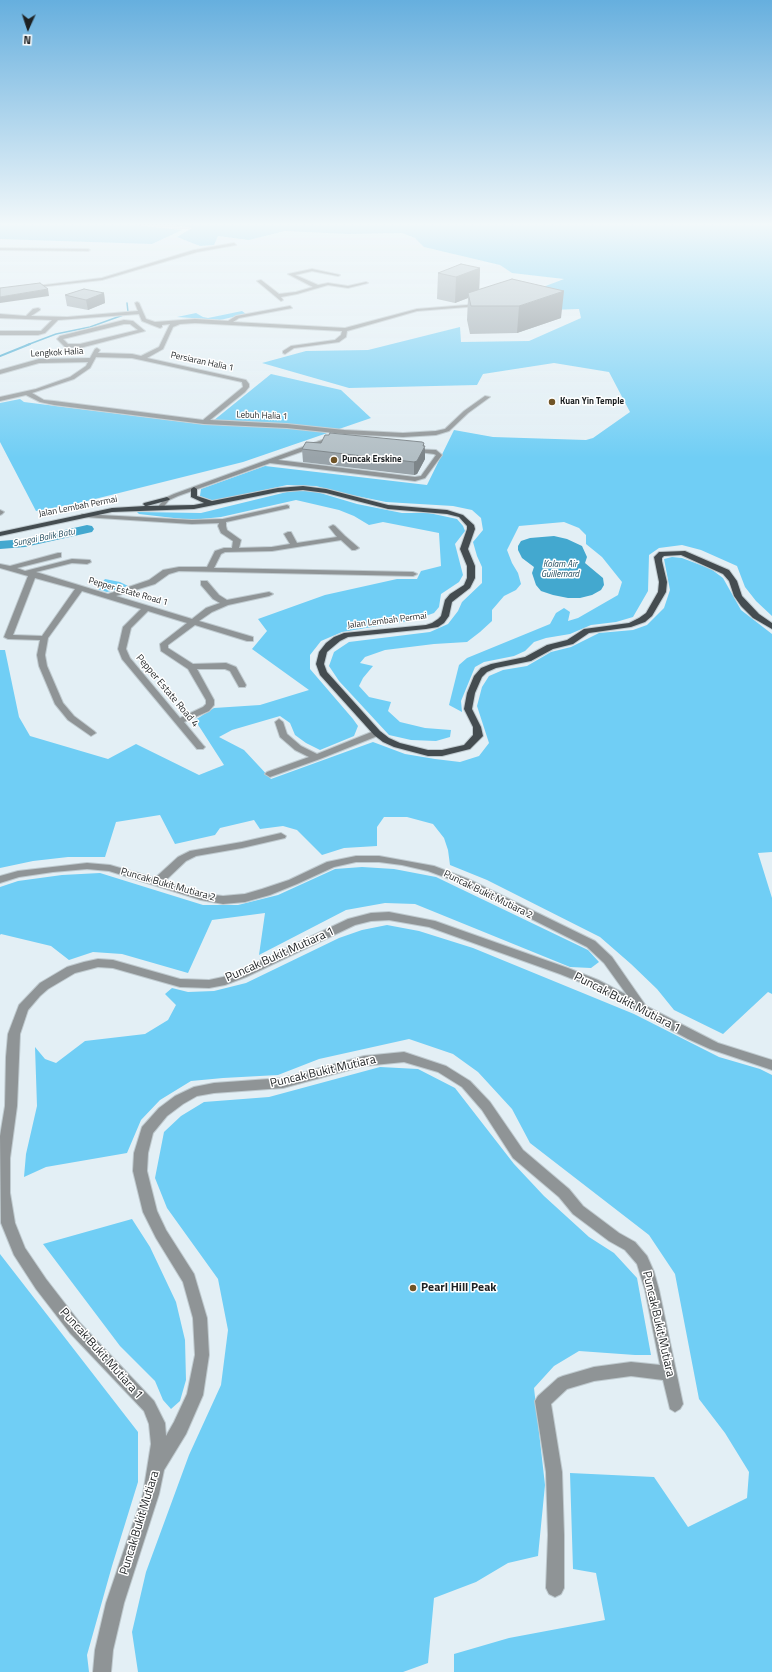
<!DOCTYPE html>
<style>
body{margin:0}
#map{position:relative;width:772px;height:1672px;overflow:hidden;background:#e3eff5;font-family:"Titillium Web",sans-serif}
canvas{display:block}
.north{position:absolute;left:8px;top:8px;width:40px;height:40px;-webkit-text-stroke:3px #fff;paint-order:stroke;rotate:183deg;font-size:11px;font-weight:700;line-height:16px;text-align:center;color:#1d2123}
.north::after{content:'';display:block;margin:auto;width:14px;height:18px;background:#1d2123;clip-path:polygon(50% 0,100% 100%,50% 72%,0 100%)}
</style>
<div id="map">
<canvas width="772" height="1672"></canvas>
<div class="north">N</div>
</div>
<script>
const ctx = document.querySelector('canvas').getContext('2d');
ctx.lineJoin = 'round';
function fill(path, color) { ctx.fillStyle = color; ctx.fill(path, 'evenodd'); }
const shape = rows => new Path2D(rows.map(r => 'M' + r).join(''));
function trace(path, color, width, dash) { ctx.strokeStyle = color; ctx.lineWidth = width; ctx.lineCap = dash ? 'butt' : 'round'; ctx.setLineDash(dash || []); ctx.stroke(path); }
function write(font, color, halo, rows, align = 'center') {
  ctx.font = font + ' "Titillium Web",sans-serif'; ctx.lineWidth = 3; ctx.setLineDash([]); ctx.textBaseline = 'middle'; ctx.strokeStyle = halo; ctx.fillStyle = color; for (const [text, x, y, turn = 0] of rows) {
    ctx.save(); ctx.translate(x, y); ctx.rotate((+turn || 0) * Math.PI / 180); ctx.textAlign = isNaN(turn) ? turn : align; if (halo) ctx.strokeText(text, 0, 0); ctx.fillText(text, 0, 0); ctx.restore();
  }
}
const green = shape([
 [0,224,138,224,137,225,182,230,152,244,0,239],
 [176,224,772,224,772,616,756,601,745,587,737,566,701,550,682,545,659,548,649,555,648,591,633,617,616,622,591,625,570,634,546,638,534,642,525,651,514,656,484,662,475,667,461,701,462,712,449,705,459,665,467,658,550,624,556,613,564,608,570,612,568,621,578,618,618,595,622,582,602,557,586,544,586,535,579,528,564,522,519,526,507,550,512,563,518,573,521,584,516,590,504,596,492,610,492,621,480,632,467,642,434,644,385,650,365,657,360,663,373,666,363,678,359,686,369,697,391,702,388,711,400,722,425,728,451,730,450,737,436,741,411,740,389,735,339,681,329,666,334,652,349,642,430,632,448,624,458,611,462,602,482,583,482,567,477,556,473,542,483,530,481,518,472,510,453,506,386,502,342,493,316,486,287,485,214,501,200,496,201,489,265,466,427,485,454,430,493,437,586,440,593,438,630,412,609,372,554,363,483,374,477,385,349,388,262,363,306,351,368,350,460,327,461,342,529,341,581,318,579,309,551,310,527,293,564,279,512,273,500,265,424,247,415,238,402,233,348,234,285,231,249,240,218,236,214,245,200,246,177,237,192,228,174,225],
 [242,311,246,314,220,320,177,317,196,313,203,317,208,318],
 [271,374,341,390,371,418,243,462,79,503,36,511,0,442,0,403,20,399,24,402,208,425],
 [295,490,317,492,357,504,402,513,429,513,457,519,463,526,465,531,455,544,463,575,459,582,441,594,439,607,434,613,414,620,342,632,321,641,310,655,310,669,353,719,358,726,354,736,320,750,306,743,295,735,290,723,280,716,232,730,219,737,244,750,271,779,373,742,405,754,435,759,460,762,479,756,489,743,477,706,482,687,489,676,503,670,527,666,551,652,571,647,599,633,633,630,647,625,664,608,670,590,664,559,672,557,682,558,711,569,723,578,741,610,772,634,772,852,758,853,772,898,772,994,768,992,723,1034,674,1010,657,989,631,964,600,937,487,880,450,865,448,850,444,838,433,824,407,817,384,817,377,827,377,846,344,848,322,855,297,830,283,826,260,829,254,820,220,828,215,835,175,844,160,815,116,822,105,857,68,857,33,861,0,868,0,650,5,650,19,717,30,736,108,759,136,744,199,775,224,765,195,720,214,708,260,705,309,690,252,649,267,631,258,619,325,595,397,579,417,579,421,571,441,566,439,533,383,522,369,525,354,516,339,510,296,500,221,517,191,520,139,514,137,512,201,513],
 [105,579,120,582,128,586,107,592,97,589],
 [362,867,394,869,436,877,588,950,599,962,591,968,570,967,415,904,385,903,346,910,259,955,265,913,212,920,188,973,122,954,93,952,69,960,51,946,1,934,0,935,0,887,18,881,62,875,100,873,203,905,238,905,278,895,335,869],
 [387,925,419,931,473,948,634,1014,719,1057,760,1069,772,1075,772,1672,454,1672,454,1654,509,1638,605,1620,596,1573,573,1569,570,1473,654,1477,688,1527,747,1498,749,1472,725,1433,699,1399,675,1274,649,1235,530,1143,512,1109,478,1072,453,1054,409,1039,319,1059,278,1075,223,1078,191,1081,160,1100,141,1120,127,1153,46,1167,24,1177,26,1154,37,1106,35,1047,45,1059,56,1063,85,1041,145,1034,168,1020,176,1005,165,994,172,988,188,992,214,991,246,983,339,938,362,930],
 [380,1067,418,1069,455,1088,514,1164,544,1196,589,1237,614,1253,637,1278,651,1355,635,1355,579,1351,554,1366,534,1388,545,1485,538,1556,508,1563,476,1582,434,1598,428,1663,403,1672,138,1672,132,1632,146,1572,189,1455,221,1385,228,1330,218,1279,167,1208,155,1178,164,1132,181,1116,204,1102,269,1097],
 [132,1219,150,1247,176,1302,185,1340,186,1380,180,1401,171,1409,163,1400,155,1381,120,1346,43,1244],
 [0,1254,138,1432,138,1482,112,1566,87,1655,89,1672,0,1672]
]);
const water = shape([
 [554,536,567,539,582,546,587,557,585,563,603,578,604,585,601,590,592,595,580,598,568,598,553,595,541,591,536,585,532,573,534,567,522,558,518,550,518,546,521,541,530,538]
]);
const streamFar1 = shape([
 [127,303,128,312],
 [27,345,56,334,90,327,126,314]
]);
const stream = shape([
 [0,356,30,344]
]);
const river = shape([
 [87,525,92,526,94,529,92,532,25,547,0,549,0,541,25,539,87,525]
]);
const minor = shape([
 [234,243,236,245,197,252,102,280,30,288,28,287,102,278,194,250,234,243],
 [0,248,88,249,90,250,88,251,0,250,0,248],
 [312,269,340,275,338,276,312,271,295,275,318,285,328,283,348,286,366,282,368,283,348,288,328,285,297,294,281,297,283,300,281,301,257,281,261,280,279,294,296,292,313,287,288,274,312,269],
 [137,302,139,303,146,319,155,322,195,319,228,321,236,316,290,306,292,308,239,318,233,322,345,328,417,309,467,305,481,302,483,303,467,307,417,311,347,331,346,337,339,342,294,348,285,354,283,353,283,351,291,346,335,340,341,335,342,331,195,323,180,324,173,327,163,349,147,358,246,380,249,384,249,387,245,392,210,420,287,424,344,430,403,433,436,431,445,429,464,411,485,396,490,397,468,413,449,431,436,435,403,437,344,434,287,428,204,424,54,405,40,402,26,395,0,401,0,397,36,389,70,377,86,366,88,362,39,363,0,374,0,370,39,359,90,358,95,349,97,348,100,350,98,353,132,354,141,356,159,347,170,324,162,325,162,327,160,328,152,325,142,321,139,314,58,320,45,333,38,335,0,335,0,331,41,331,52,320,0,318,0,314,26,316,33,309,38,308,40,309,40,310,31,316,67,317,138,311,135,303,137,302],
 [96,357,132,358,242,382,243,387,203,420,54,401,44,400,32,393,74,379,90,368,96,357],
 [124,320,133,321,145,331,80,348,65,347,57,339,60,336,124,320],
 [124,324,130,324,138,330,80,344,68,344,63,339,124,324],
 [322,440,333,440,336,442,333,444,323,444,278,460,415,477,421,476,436,455,434,454,411,451,411,449,436,450,442,455,425,478,415,481,270,463,178,496,169,500,162,509,157,508,165,498,174,494,322,440],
 [287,505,289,506,289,508,226,522,226,526,227,530,241,540,239,548,272,547,290,544,284,534,288,532,291,532,297,543,337,537,329,527,333,525,335,526,345,536,359,548,355,550,352,550,341,540,272,551,225,552,221,554,214,568,413,572,417,574,413,576,179,571,169,574,155,584,116,596,192,619,206,608,220,603,213,599,201,585,201,581,207,581,219,595,227,600,269,592,273,594,269,596,228,605,212,612,199,621,253,637,253,641,247,641,195,625,168,645,168,648,193,664,226,663,236,667,246,685,245,687,239,687,230,671,225,669,197,669,214,700,214,705,209,711,184,722,203,745,205,747,203,749,197,749,122,659,118,649,123,627,141,609,82,591,48,638,45,655,47,666,63,703,74,716,94,731,96,733,91,736,68,720,55,704,39,666,37,655,40,640,8,639,4,637,28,576,0,568,0,564,10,566,58,553,61,553,61,557,17,568,25,571,72,559,90,560,91,562,87,564,72,563,36,572,108,594,149,580,163,570,179,567,207,567,215,551,224,548,232,548,233,541,221,533,218,526,219,523,192,524,84,517,81,515,82,514,192,520,223,519,287,505],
 [35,578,75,589,42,636,13,635,35,578],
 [148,611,187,623,160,644,161,651,188,669,206,700,206,704,203,707,180,718,130,658,126,649,131,628,148,611],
 [0,510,4,512,2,514,0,515,0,510],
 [279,719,283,722,287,734,301,746,317,754,374,731,377,730,382,733,380,735,320,759,270,777,265,774,267,772,309,757,295,750,280,737,275,722,279,719],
 [281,833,286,836,285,838,242,848,196,856,186,861,165,881,206,894,223,896,245,894,262,889,289,880,327,862,356,856,379,856,434,866,468,879,595,941,612,957,646,1006,718,1043,772,1060,772,1070,710,1049,688,1039,590,986,560,974,429,927,389,920,371,921,355,925,246,977,225,985,209,988,180,987,113,968,98,967,75,973,48,989,40,996,28,1010,20,1034,17,1106,10,1158,10,1193,15,1223,25,1248,46,1279,80,1323,154,1401,165,1423,166,1436,174,1422,187,1394,195,1355,193,1318,183,1282,156,1238,143,1212,133,1171,134,1153,142,1127,159,1108,175,1096,194,1087,214,1083,283,1078,364,1056,404,1052,446,1066,470,1081,490,1102,523,1150,569,1189,583,1206,619,1233,635,1242,647,1256,654,1272,659,1290,683,1404,680,1409,675,1412,670,1409,663,1380,631,1376,594,1381,567,1389,551,1404,562,1472,564,1535,564,1588,561,1594,555,1597,549,1594,546,1588,548,1535,546,1472,535,1401,538,1396,558,1378,563,1376,594,1367,631,1362,660,1365,645,1290,637,1264,625,1250,609,1241,573,1214,559,1197,513,1158,482,1110,462,1087,438,1072,404,1062,364,1066,283,1088,214,1093,197,1096,183,1104,167,1116,153,1133,148,1153,147,1171,157,1211,166,1230,194,1274,207,1318,209,1355,203,1395,186,1434,164,1470,159,1494,124,1603,113,1650,111,1672,93,1672,95,1650,106,1603,143,1494,151,1444,149,1424,144,1411,70,1333,36,1289,14,1255,1,1223,0,1136,5,1106,6,1057,8,1034,19,1005,40,983,67,967,84,962,98,959,113,960,180,979,209,980,223,977,238,971,348,919,371,913,389,912,435,921,568,968,598,980,627,995,604,963,587,947,460,883,428,871,402,865,379,862,356,862,334,867,297,884,270,895,245,902,223,904,201,900,109,871,87,869,53,872,19,877,0,883,0,876,18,871,87,863,110,865,155,878,178,857,190,851,242,842,281,833]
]);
const major = shape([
 [303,486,326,489,388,505,447,510,463,515,474,525,475,529,468,549,475,566,475,578,470,588,452,602,449,616,444,623,438,627,426,629,348,637,340,641,327,652,324,664,327,672,380,731,389,738,400,743,428,750,442,750,464,745,473,735,473,727,464,709,467,693,474,676,481,668,491,664,525,657,547,645,567,640,584,629,629,623,639,618,646,613,658,592,659,582,654,557,659,552,685,551,729,570,737,581,742,596,759,614,772,623,772,629,753,618,741,606,734,596,729,581,723,574,681,555,664,556,662,558,662,561,667,582,666,592,652,616,645,622,631,627,589,633,573,644,553,649,531,661,496,668,487,672,482,677,475,693,472,709,481,727,483,736,470,749,442,756,428,756,394,747,383,742,374,735,320,675,316,664,319,652,326,643,334,637,344,633,426,625,432,623,438,619,441,616,445,600,450,594,464,585,467,578,467,566,460,549,467,529,467,526,459,517,447,514,388,509,326,493,303,490,278,492,194,509,112,512,0,536,0,532,112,508,145,506,143,504,144,503,167,497,170,499,169,500,147,506,194,505,204,503,191,497,191,489,194,487,197,489,197,496,212,501,278,488,303,486]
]);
const wall = shape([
 [480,268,479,290,561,318,517,333,470,334,467,320,468,298,455,303,437,299,438,273],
 [104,293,105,303,88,310,67,306,65,295],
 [321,443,424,446,425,459,417,474,414,475,303,462,302,449]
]);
const shadedWall = shape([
 [480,268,479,294,468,293,468,298,455,303,456,277],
 [48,289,49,296,0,303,0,297],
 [564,291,561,318,517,333,519,306],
 [104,293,105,303,88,310,86,300],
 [424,443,424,449,425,446,425,459,417,474,414,475,414,462,423,446]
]);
const building = shape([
 [461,264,480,268,456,277,438,273,461,264],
 [512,279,564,291,519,306,471,306,468,293,512,279],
 [40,283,48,289,0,297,0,288,40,283],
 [84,289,104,293,86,300,65,295,84,289],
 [330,433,422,442,424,443,423,446,425,446,417,461,414,462,302,449,306,442,321,443,325,435,329,435,330,433]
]);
const markers = [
 [552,402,4,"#705427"],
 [334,460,4,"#705427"],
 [413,1288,4,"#705427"]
];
const farStreetnames = [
 ["Lengkok Halia",57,353,-3],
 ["Persiaran Halia 1",202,362,12],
 ["Lebuh Halia 1",262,416,2],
 ["Jalan Lembah Permai",78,507,-11],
 ["Pepper Estate Road 1",128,592,16],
 ["Jalan Lembah Permai",387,621,-7]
];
const farPoinames = [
 ["Kuan Yin Temple",560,402],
 ["Puncak Erskine",342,460]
];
const farWaternames = [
 ["Sungai Balik Batu",44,538,-11],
 ["Kolam Air",560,565],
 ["Guillemard",560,575]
];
const streetNames = [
 ["Pepper Estate Road 4",167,691,50],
 ["Puncak Bukit Mutiara 2",168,885,16],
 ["Puncak Bukit Mutiara 2",488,895,26]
];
const nearStreetnames = [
 ["Puncak Bukit Mutiara 1",280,955,-24],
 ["Puncak Bukit Mutiara 1",627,1003,27],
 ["Puncak Bukit Mutiara",323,1072,-13],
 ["Puncak Bukit Mutiara",658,1324,77],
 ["Puncak Bukit Mutiara 1",101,1354,48],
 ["Puncak Bukit Mutiara",140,1523,-73]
];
const nearPoinames = [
 ["Pearl Hill Peak",421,1288]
];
fill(green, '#70cef5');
fill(water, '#43a8cf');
trace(streamFar1, '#43a8cf', 1.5);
trace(stream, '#43a8cf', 2);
fill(river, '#43a8cf');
trace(minor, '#bfcacf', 2);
trace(major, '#bfcacf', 2);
fill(minor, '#8f9496');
fill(major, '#444c50');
fill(wall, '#99a3a9');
fill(shadedWall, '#7d8589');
fill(building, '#b2bec4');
trace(building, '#7d8589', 1);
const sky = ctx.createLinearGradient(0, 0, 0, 458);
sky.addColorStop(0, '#66afde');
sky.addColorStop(0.49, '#f2f8fa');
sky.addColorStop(1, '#f2f8fa00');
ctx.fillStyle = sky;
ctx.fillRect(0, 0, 772, 458);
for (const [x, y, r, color] of markers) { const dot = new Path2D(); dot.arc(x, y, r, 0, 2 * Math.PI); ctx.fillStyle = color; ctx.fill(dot); trace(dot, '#fff', 1.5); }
write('9px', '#1d2123', '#fff', farStreetnames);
write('bold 9px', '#1d2123', '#fff', farPoinames, 'left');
write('italic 9px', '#244e60', '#fff', farWaternames);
write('10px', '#1d2123', '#fff', streetNames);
write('12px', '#1d2123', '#fff', nearStreetnames);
write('bold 12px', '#1d2123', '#fff', nearPoinames, 'left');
</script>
